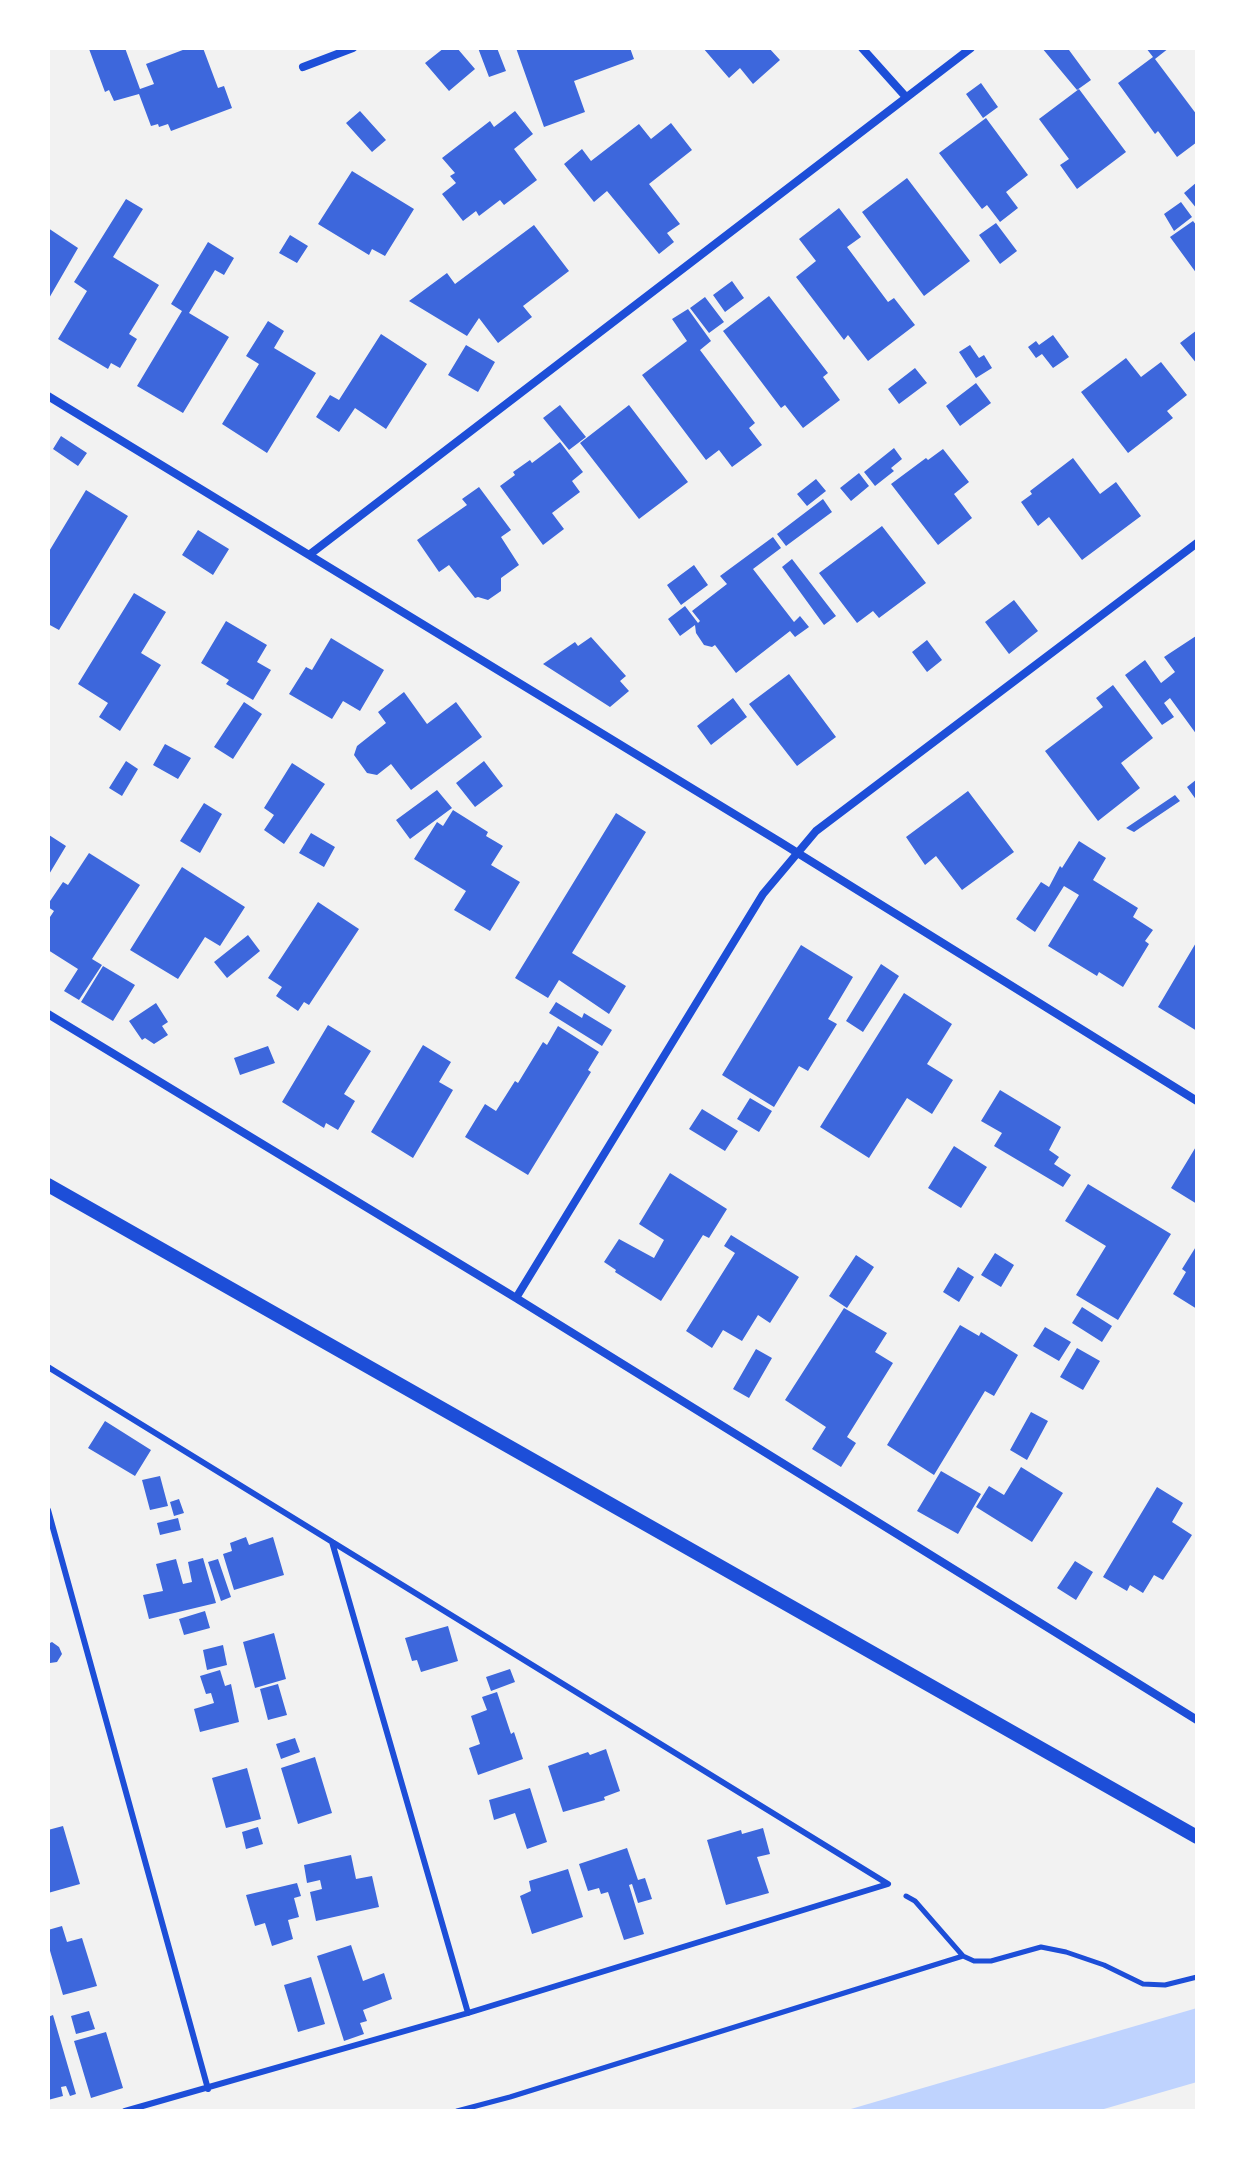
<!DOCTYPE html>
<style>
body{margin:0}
#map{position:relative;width:1245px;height:2159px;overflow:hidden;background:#f2f2f2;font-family:"Noto Sans",sans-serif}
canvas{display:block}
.frame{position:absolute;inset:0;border:50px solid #fff;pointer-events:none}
</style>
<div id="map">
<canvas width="1245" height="2159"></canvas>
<div class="frame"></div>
</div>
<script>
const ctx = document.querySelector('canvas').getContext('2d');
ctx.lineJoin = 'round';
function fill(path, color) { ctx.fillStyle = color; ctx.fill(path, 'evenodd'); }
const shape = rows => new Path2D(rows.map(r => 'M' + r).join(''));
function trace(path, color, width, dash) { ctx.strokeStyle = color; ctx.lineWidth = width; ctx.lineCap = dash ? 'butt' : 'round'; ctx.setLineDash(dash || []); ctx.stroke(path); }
const water = shape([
 [1197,2008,1197,2082,1097,2111,844,2111]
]);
const building = shape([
 [125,48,140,89,154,84,146,64,188,48,203,48,218,88,224,86,232,108,171,131,168,124,159,127,158,124,151,126,139,94,114,101,109,90,105,92,89,49],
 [444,48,457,48,475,69,449,91,425,63],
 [478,48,497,48,506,71,489,77],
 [516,48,630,48,634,59,574,81,585,112,544,127],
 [703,48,769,48,780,60,753,84,740,68,729,78],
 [1042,48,1072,48,1069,50,1091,80,1077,90],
 [1146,48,1169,48,1155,59,1197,115,1197,142,1177,157,1158,131,1155,134,1118,83,1153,57],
 [981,83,998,107,983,118,966,94],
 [1079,89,1126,152,1077,189,1060,165,1069,159,1039,119],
 [360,111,386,140,372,152,346,123],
 [515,111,533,134,514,149,537,180,504,205,500,200,479,216,476,211,463,221,442,194,456,183,450,176,455,173,442,158,490,121,494,127],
 [986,118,1028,175,1006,192,1018,208,1000,222,987,205,982,209,939,153],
 [671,123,692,150,649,184,680,224,667,233,674,242,659,254,607,191,594,202,564,164,582,149,591,161,639,124,651,139],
 [352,171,414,209,385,256,372,249,369,255,318,224],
 [907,178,970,261,924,296,862,212],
 [1197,182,1197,209,1184,193],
 [126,199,143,209,113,257,159,285,129,334,137,339,120,368,111,363,108,369,58,339,87,291,74,282],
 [1181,202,1192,217,1174,231,1164,214],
 [839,208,861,237,847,247,888,302,894,298,915,325,868,361,848,335,844,340,796,277,816,261,799,239],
 [1193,221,1197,226,1197,274,1170,237],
 [996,223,1017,251,1000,264,979,235],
 [534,225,569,271,523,306,532,317,498,343,479,318,467,336,409,301,447,273,455,284],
 [48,228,78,248,48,300],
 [290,235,308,246,297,263,279,253],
 [208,242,234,258,224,275,215,270,189,313,229,337,183,413,137,386,182,311,171,304],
 [732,281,744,298,725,312,713,295],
 [769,296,828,373,823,377,840,400,803,428,785,405,781,408,723,331],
 [705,297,724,322,709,333,690,308],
 [688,309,711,341,700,350,755,423,749,428,762,445,732,467,719,450,706,460,642,375,687,341,672,319],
 [268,321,284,331,274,348,316,373,267,453,222,424,259,364,246,356],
 [1197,330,1197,364,1180,343],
 [381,334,427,364,386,429,355,408,339,432,316,417,330,395,339,400],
 [1053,335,1069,357,1053,368,1042,354,1036,358,1028,347,1036,341,1039,345],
 [466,345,495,362,478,392,448,375],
 [970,345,979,358,984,355,992,368,976,378,959,352],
 [1126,358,1141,377,1161,362,1187,395,1167,411,1173,418,1128,453,1081,392],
 [915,368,927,383,899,404,888,389],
 [976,383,991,403,960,426,946,406],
 [560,405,586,437,569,450,543,418],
 [629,405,688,482,639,519,580,443],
 [61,436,87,453,78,466,53,449],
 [560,442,583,472,572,481,580,492,552,513,564,529,543,545,500,486,515,475,513,472,530,460,532,463],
 [894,448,902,459,891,468,894,471,875,486,864,472],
 [943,449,969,482,954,494,972,518,938,545,891,484,926,458,928,460],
 [1073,458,1100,494,1116,482,1141,516,1082,560,1049,517,1038,526,1021,502,1032,494,1030,491],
 [859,473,869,486,851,501,840,488],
 [816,479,826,491,807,506,797,494],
 [479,487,511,530,501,537,519,565,501,578,501,591,488,600,478,597,475,598,449,565,439,572,417,540,467,505,462,499],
 [86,490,128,516,59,630,48,624,48,553],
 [823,499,832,512,786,546,777,534],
 [882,526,926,583,879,618,873,611,857,623,819,573],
 [198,530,229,549,213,575,182,555],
 [773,537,781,548,753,569,794,622,800,616,809,627,795,637,790,631,736,673,715,645,712,647,704,645,696,633,695,625,680,636,668,619,685,606,698,623,700,621,692,611,727,584,720,576],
 [792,559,836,616,824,625,782,567],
 [694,565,708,585,681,605,667,585],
 [134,593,166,612,141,653,161,665,120,731,99,717,108,703,78,684],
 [1014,600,1038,631,1009,654,985,622],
 [226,621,267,645,257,662,271,670,253,700,226,684,229,680,201,663],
 [1196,636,1197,637,1197,735,1170,698,1164,703,1174,717,1162,725,1125,675,1145,660,1161,683,1175,672,1164,657],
 [591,637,626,676,620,681,629,691,610,707,543,664,575,642,578,646],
 [331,638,384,670,360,711,343,701,332,719,289,694,306,667,312,670],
 [927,640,942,660,927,672,912,652],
 [789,674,836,737,797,766,749,704],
 [1113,685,1153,738,1121,763,1140,788,1098,821,1045,751,1103,707,1096,698],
 [404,692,427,724,456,702,482,737,411,790,391,764,377,775,367,773,354,755,357,746,386,723,378,712],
 [733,698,747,717,711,745,697,726],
 [244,702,262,714,233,759,214,747],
 [165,744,191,758,178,779,153,765],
 [126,761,138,769,122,796,109,788],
 [484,761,503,786,475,807,456,783],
 [292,763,325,784,284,844,264,830,274,815,264,808],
 [1197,779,1197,801,1187,787],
 [437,790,452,808,410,839,396,820],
 [968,791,1014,852,962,890,936,856,925,865,906,837],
 [1175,795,1180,801,1134,832,1126,828],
 [204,803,222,814,200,853,180,841],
 [453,810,488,832,486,836,503,846,491,865,520,882,490,931,454,910,466,891,414,859,437,822,443,826],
 [616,813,646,832,572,953,626,986,609,1014,559,980,548,998,515,978],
 [311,833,335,847,324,867,299,853],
 [49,835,66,846,48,876,48,837],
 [1079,841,1106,858,1093,880,1138,908,1133,917,1153,930,1145,941,1149,944,1123,987,1099,972,1097,976,1048,946,1079,895,1064,886,1035,932,1016,919,1041,882,1049,887,1060,866,1062,868],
 [89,853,140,885,92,959,102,965,79,1000,64,991,78,969,48,950,48,920,54,911,48,907,48,904,63,882,68,885],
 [182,867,245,907,220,946,205,937,178,979,130,950],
 [318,902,359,929,309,1005,304,1002,298,1011,276,996,282,987,268,978],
 [248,935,260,951,227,978,214,962],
 [1197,941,1197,1031,1158,1007],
 [801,945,853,977,828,1019,837,1024,808,1071,799,1066,774,1107,722,1075],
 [881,964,899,976,863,1032,846,1021],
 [103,966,135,985,113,1021,81,1002],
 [904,993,952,1024,927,1064,953,1080,932,1114,907,1098,869,1158,820,1127],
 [556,1002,582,1018,584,1013,612,1030,602,1046,549,1013],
 [156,1003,168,1022,162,1026,168,1035,154,1044,145,1038,142,1040,129,1021],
 [328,1025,371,1051,344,1094,355,1101,338,1130,326,1123,324,1128,282,1102],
 [558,1026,599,1052,588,1070,591,1072,528,1175,465,1137,485,1104,496,1111,515,1081,518,1083,543,1042,547,1045],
 [423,1045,451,1062,439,1082,453,1090,413,1158,371,1132],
 [268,1046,275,1063,240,1075,234,1058],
 [1000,1090,1061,1127,1049,1150,1059,1157,1054,1164,1071,1175,1063,1187,994,1146,1002,1133,981,1121],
 [750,1098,772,1111,759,1132,737,1119],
 [702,1109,738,1131,725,1151,689,1129],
 [1197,1145,1197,1204,1171,1188],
 [954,1146,987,1167,961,1208,928,1188],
 [670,1173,727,1209,709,1238,703,1235,661,1301,615,1272,616,1270,604,1262,619,1239,654,1258,664,1240,639,1224],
 [1088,1184,1171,1234,1118,1320,1076,1295,1106,1246,1065,1221],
 [731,1235,799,1277,770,1323,758,1315,742,1341,723,1330,712,1348,686,1331,735,1253,724,1246],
 [1197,1245,1197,1309,1173,1294,1186,1272,1182,1269],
 [995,1253,1014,1265,1001,1287,981,1275],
 [856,1255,874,1267,847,1308,829,1296],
 [958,1267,974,1277,959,1302,943,1292],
 [1082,1307,1112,1326,1102,1342,1072,1323],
 [844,1308,887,1333,875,1352,893,1363,847,1437,856,1443,841,1467,812,1449,826,1427,785,1400],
 [960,1325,979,1336,981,1332,1018,1355,994,1396,985,1391,934,1475,887,1445],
 [1045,1327,1071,1342,1059,1361,1033,1346],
 [1077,1348,1100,1361,1083,1390,1060,1377],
 [756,1349,772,1358,749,1398,733,1389],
 [1031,1412,1048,1421,1027,1460,1010,1450],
 [105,1421,151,1450,135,1476,88,1448],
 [1021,1467,1063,1493,1032,1542,976,1507,989,1486,1004,1495],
 [941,1471,981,1494,958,1534,917,1511],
 [160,1476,168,1506,150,1510,142,1480],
 [1157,1487,1183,1503,1172,1522,1192,1535,1163,1580,1154,1575,1143,1593,1130,1585,1127,1591,1103,1577],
 [179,1499,184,1513,174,1516,170,1502],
 [178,1518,181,1530,160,1535,157,1523],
 [246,1537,249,1545,273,1537,284,1575,234,1590,223,1554,232,1551,230,1543],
 [203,1558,216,1603,149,1619,143,1595,163,1591,156,1564,176,1559,183,1584,192,1582,188,1562],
 [218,1559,231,1597,221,1601,208,1562],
 [1075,1561,1093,1572,1076,1600,1057,1588],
 [205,1611,210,1628,184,1635,179,1619],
 [448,1626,458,1661,421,1672,417,1660,412,1661,405,1638],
 [274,1633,286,1679,255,1688,243,1642],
 [52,1642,59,1647,62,1654,57,1662,50,1663,48,1662,48,1644],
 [223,1645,227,1665,207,1670,203,1650],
 [510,1669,515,1682,491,1691,486,1677],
 [220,1670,225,1686,231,1684,239,1722,200,1732,194,1709,214,1703,211,1693,206,1694,200,1676],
 [278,1684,287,1715,268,1720,260,1689],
 [497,1692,511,1734,514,1732,523,1759,478,1775,469,1748,480,1744,471,1716,487,1710,482,1697],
 [295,1738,300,1752,281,1759,276,1744],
 [606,1749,620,1791,604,1797,605,1800,563,1812,548,1766,588,1752,590,1755],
 [315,1757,332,1813,298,1824,281,1768],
 [247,1768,261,1819,226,1828,212,1778],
 [530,1788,547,1842,527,1849,515,1813,494,1820,489,1800],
 [63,1826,80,1884,48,1893,48,1830],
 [258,1827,263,1844,246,1849,242,1832],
 [763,1828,770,1854,757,1857,769,1893,726,1905,707,1840,741,1830,742,1834],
 [627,1848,638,1880,645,1878,652,1899,638,1903,632,1884,629,1885,644,1934,624,1940,608,1892,601,1894,599,1888,588,1891,579,1864],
 [351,1855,356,1879,372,1876,379,1907,316,1921,310,1892,322,1889,320,1880,307,1883,304,1865],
 [568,1869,583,1917,532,1934,520,1896,531,1891,529,1881],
 [297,1883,301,1896,294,1898,299,1917,288,1920,293,1939,272,1946,265,1923,255,1926,246,1895],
 [62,1926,67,1942,82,1938,97,1986,63,1995,48,1944,48,1930],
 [351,1945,363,1981,384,1973,392,1999,363,2010,367,2021,360,2023,364,2034,344,2041,317,1956],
 [311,1977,325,2024,298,2032,284,1985],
 [89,2011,95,2029,76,2034,71,2016],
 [53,2015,76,2094,70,2096,66,2086,61,2087,63,2096,48,2100,48,2017],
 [106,2032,123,2088,91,2098,74,2041]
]);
const path = shape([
 [906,1896,915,1901,963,1956],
 [457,2111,510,2097,963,1956,974,1961,991,1961,1041,1947,1066,1952,1104,1965,1143,1984,1165,1985,1197,1977]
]);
const service = shape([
 [48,1367,888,1884,468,2013,125,2111],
 [48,1510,208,2089],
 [332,1542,468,2013]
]);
const minor = shape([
 [862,48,906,97],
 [303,67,353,48],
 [48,396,780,842,1197,1101],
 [309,555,971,48],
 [48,1014,516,1298,1197,1720],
 [516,1298,763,894,816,831,1197,543]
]);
const tertiary = shape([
 [48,1185,1197,1837]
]);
fill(water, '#bfd3fe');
fill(building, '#3d67dc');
trace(path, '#1d4ed8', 5);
trace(service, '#1d4ed8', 6);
trace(minor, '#1d4ed8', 8);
trace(tertiary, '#1d4ed8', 14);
</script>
